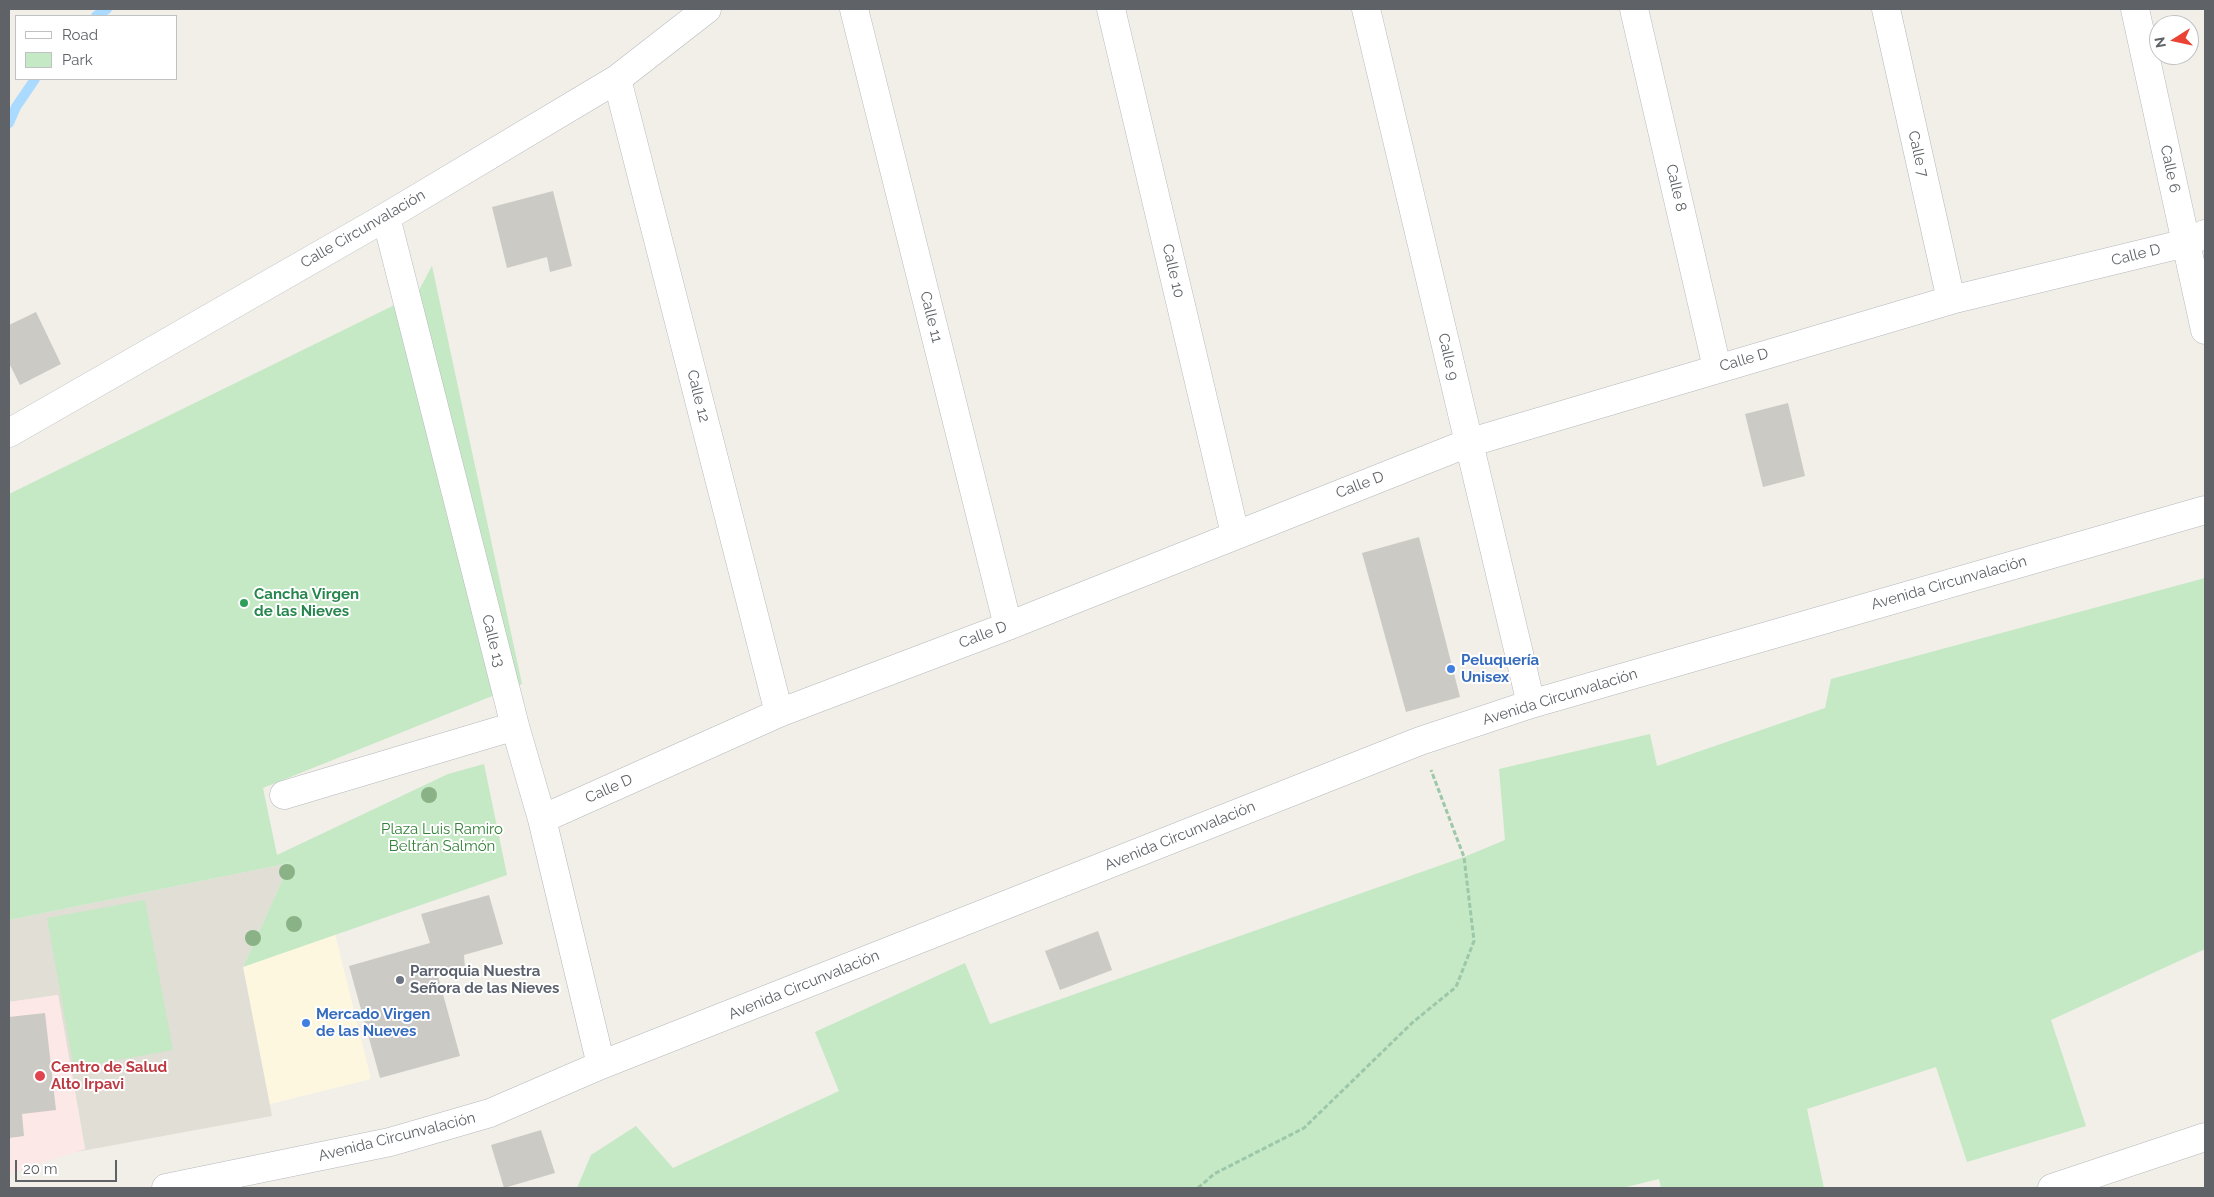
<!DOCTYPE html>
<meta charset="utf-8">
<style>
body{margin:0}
#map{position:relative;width:2214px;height:1197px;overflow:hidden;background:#f1efe8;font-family:Raleway,sans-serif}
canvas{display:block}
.frame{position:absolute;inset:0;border:10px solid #5f6368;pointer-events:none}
.legend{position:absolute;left:15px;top:15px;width:162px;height:65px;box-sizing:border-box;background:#fff;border:1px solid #bfc1c3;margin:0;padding:6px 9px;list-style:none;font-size:15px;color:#5f6368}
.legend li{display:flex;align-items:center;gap:10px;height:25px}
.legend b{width:25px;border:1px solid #bfc1c3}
.north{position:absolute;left:2149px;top:15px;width:50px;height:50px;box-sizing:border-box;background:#fff;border:1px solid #bfc1c3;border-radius:50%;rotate:260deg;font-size:14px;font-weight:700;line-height:20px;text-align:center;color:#5f6368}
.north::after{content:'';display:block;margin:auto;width:18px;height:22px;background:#ea4335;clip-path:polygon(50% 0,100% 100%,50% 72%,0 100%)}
.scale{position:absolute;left:15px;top:1160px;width:102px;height:22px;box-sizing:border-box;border:2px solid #5f6368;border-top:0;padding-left:6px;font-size:15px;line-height:18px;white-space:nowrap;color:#5f6368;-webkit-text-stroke:4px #fff;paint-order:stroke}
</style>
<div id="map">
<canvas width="2214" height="1197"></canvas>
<div class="frame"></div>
<ul class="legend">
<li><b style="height:6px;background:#fff"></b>Road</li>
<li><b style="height:14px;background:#c5e8c5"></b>Park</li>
</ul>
<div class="north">N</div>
<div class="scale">20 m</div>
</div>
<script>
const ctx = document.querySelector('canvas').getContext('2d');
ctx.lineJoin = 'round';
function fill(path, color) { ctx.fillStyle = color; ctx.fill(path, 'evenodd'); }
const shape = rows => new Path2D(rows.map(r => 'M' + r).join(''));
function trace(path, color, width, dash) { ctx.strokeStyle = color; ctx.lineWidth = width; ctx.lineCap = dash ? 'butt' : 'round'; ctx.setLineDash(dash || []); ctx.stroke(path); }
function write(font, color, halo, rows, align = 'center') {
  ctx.font = font + ' Raleway,sans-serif'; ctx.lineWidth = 4; ctx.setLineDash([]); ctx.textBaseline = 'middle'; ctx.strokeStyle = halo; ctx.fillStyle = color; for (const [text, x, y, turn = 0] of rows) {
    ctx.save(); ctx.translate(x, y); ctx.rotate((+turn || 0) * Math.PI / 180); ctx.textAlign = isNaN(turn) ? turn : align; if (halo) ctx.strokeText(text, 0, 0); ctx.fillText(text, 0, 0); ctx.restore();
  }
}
const commercial = shape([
 [335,934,371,1079,270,1104,243,967]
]);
const education = shape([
 [290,863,243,967,272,1116,76,1152,85,1149,58,995,9,1002,9,920]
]);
const medical = shape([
 [58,995,85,1149,9,1174,9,1002]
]);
const green = shape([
 [432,266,522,684,263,788,277,855,448,774,484,764,507,875,243,967,290,863,9,920,9,494,417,294],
 [2205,578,2205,949,2051,1020,2086,1126,1967,1162,1936,1067,1807,1109,1824,1188,1661,1188,1659,1179,1622,1188,577,1188,591,1155,636,1126,673,1168,839,1091,815,1032,965,963,990,1024,1464,857,1505,840,1499,769,1650,734,1657,766,1825,708,1831,679],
 [145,900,173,1050,74,1068,47,918]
]);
const stream = shape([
 [96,16,107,9],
 [9,123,16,107,35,79]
]);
const building = shape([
 [553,191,572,266,550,272,547,257,507,268,492,207],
 [36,312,61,364,20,385,9,363,9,325],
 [1788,403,1805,476,1763,487,1745,414],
 [1419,537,1460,697,1406,712,1362,553],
 [489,895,503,944,464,955,465,968,438,976,460,1056,380,1078,349,966,430,943,421,914],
 [1098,931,1112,970,1060,990,1045,951],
 [45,1013,56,1110,22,1114,24,1136,9,1138,9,1017],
 [541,1130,555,1173,504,1188,491,1145]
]);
const path = shape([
 [1198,1188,1214,1174,1304,1128,1412,1023,1456,987,1474,941,1464,857,1431,770]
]);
const minor = shape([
 [854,9,1008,626],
 [1111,9,1235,534],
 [1366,9,1531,704],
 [1634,9,1717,368],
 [1886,9,1951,300],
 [2135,9,2205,330],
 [617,79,779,713],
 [386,217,515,726,542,819,601,1065],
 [9,433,386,217,617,79,707,9],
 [284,795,515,726],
 [542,819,779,713,1008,626,1468,443,1951,300,2186,243,2205,234],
 [166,1188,390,1142,490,1113,601,1065,1420,741,1531,704,2205,510],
 [2052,1188,2205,1137]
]);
const trees = [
 [429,795],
 [287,872],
 [294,924],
 [253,938]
];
const markers = [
 [244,603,5,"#2e9e5b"],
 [1451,669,5,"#3f7fe0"],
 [400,980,5,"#6b7280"],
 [306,1023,5,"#3f7fe0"],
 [40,1076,6,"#e0444e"]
];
const streetNames = [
 ["Calle 7",1918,154,77],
 ["Calle 6",2170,169,78],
 ["Calle 8",1676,188,77],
 ["Calle Circunvalación",363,229,-30],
 ["Calle D",2136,255,-14],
 ["Calle 10",1173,271,77],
 ["Calle 11",931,317,76],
 ["Calle 9",1448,357,77],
 ["Calle D",1744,360,-16],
 ["Calle 12",698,396,76],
 ["Calle D",1360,485,-21],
 ["Avenida Circunvalación",1949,583,-16],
 ["Calle D",983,635,-21],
 ["Calle 13",493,641,76],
 ["Avenida Circunvalación",1560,697,-17],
 ["Calle D",609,789,-24],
 ["Avenida Circunvalación",1180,836,-22],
 ["Avenida Circunvalación",804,985,-22],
 ["Avenida Circunvalación",397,1137,-14]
];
const leisureNames = [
 ["Cancha Virgen",254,594],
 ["de las Nieves",254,611]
];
const shopNames = [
 ["Peluquería",1461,660],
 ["Unisex",1461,677],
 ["Mercado Virgen",316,1014],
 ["de las Nueves",316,1031]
];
const parkNames = [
 ["Plaza Luis Ramiro",442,829],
 ["Beltrán Salmón",442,846]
];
const worshipNames = [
 ["Parroquia Nuestra",410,971],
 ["Señora de las Nieves",410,988]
];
const healthNames = [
 ["Centro de Salud",51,1067],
 ["Alto Irpavi",51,1084]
];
fill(commercial, '#fef7e0');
fill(education, '#e1ded6');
fill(medical, '#fce8e6');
fill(green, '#c5e8c5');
trace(stream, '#aadaff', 10);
fill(building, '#cccac5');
trace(minor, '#b5b8bc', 29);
trace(path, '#9cc7a9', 3, [5, 2.5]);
trace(minor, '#fff', 28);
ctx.fillStyle = '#89b387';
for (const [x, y] of trees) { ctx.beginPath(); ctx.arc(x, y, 8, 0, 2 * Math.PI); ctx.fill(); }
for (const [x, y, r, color] of markers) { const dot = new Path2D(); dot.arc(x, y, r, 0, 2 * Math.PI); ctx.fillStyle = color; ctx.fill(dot); trace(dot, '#fff', 2); }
write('15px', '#5f6368', '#fff', streetNames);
write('bold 15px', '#27864d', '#fff', leisureNames, 'left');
write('bold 15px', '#366cbe', '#fff', shopNames, 'left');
write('15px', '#348238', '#fff', parkNames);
write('bold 15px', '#5b616d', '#fff', worshipNames, 'left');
write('bold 15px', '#be3a42', '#fff', healthNames, 'left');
</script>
